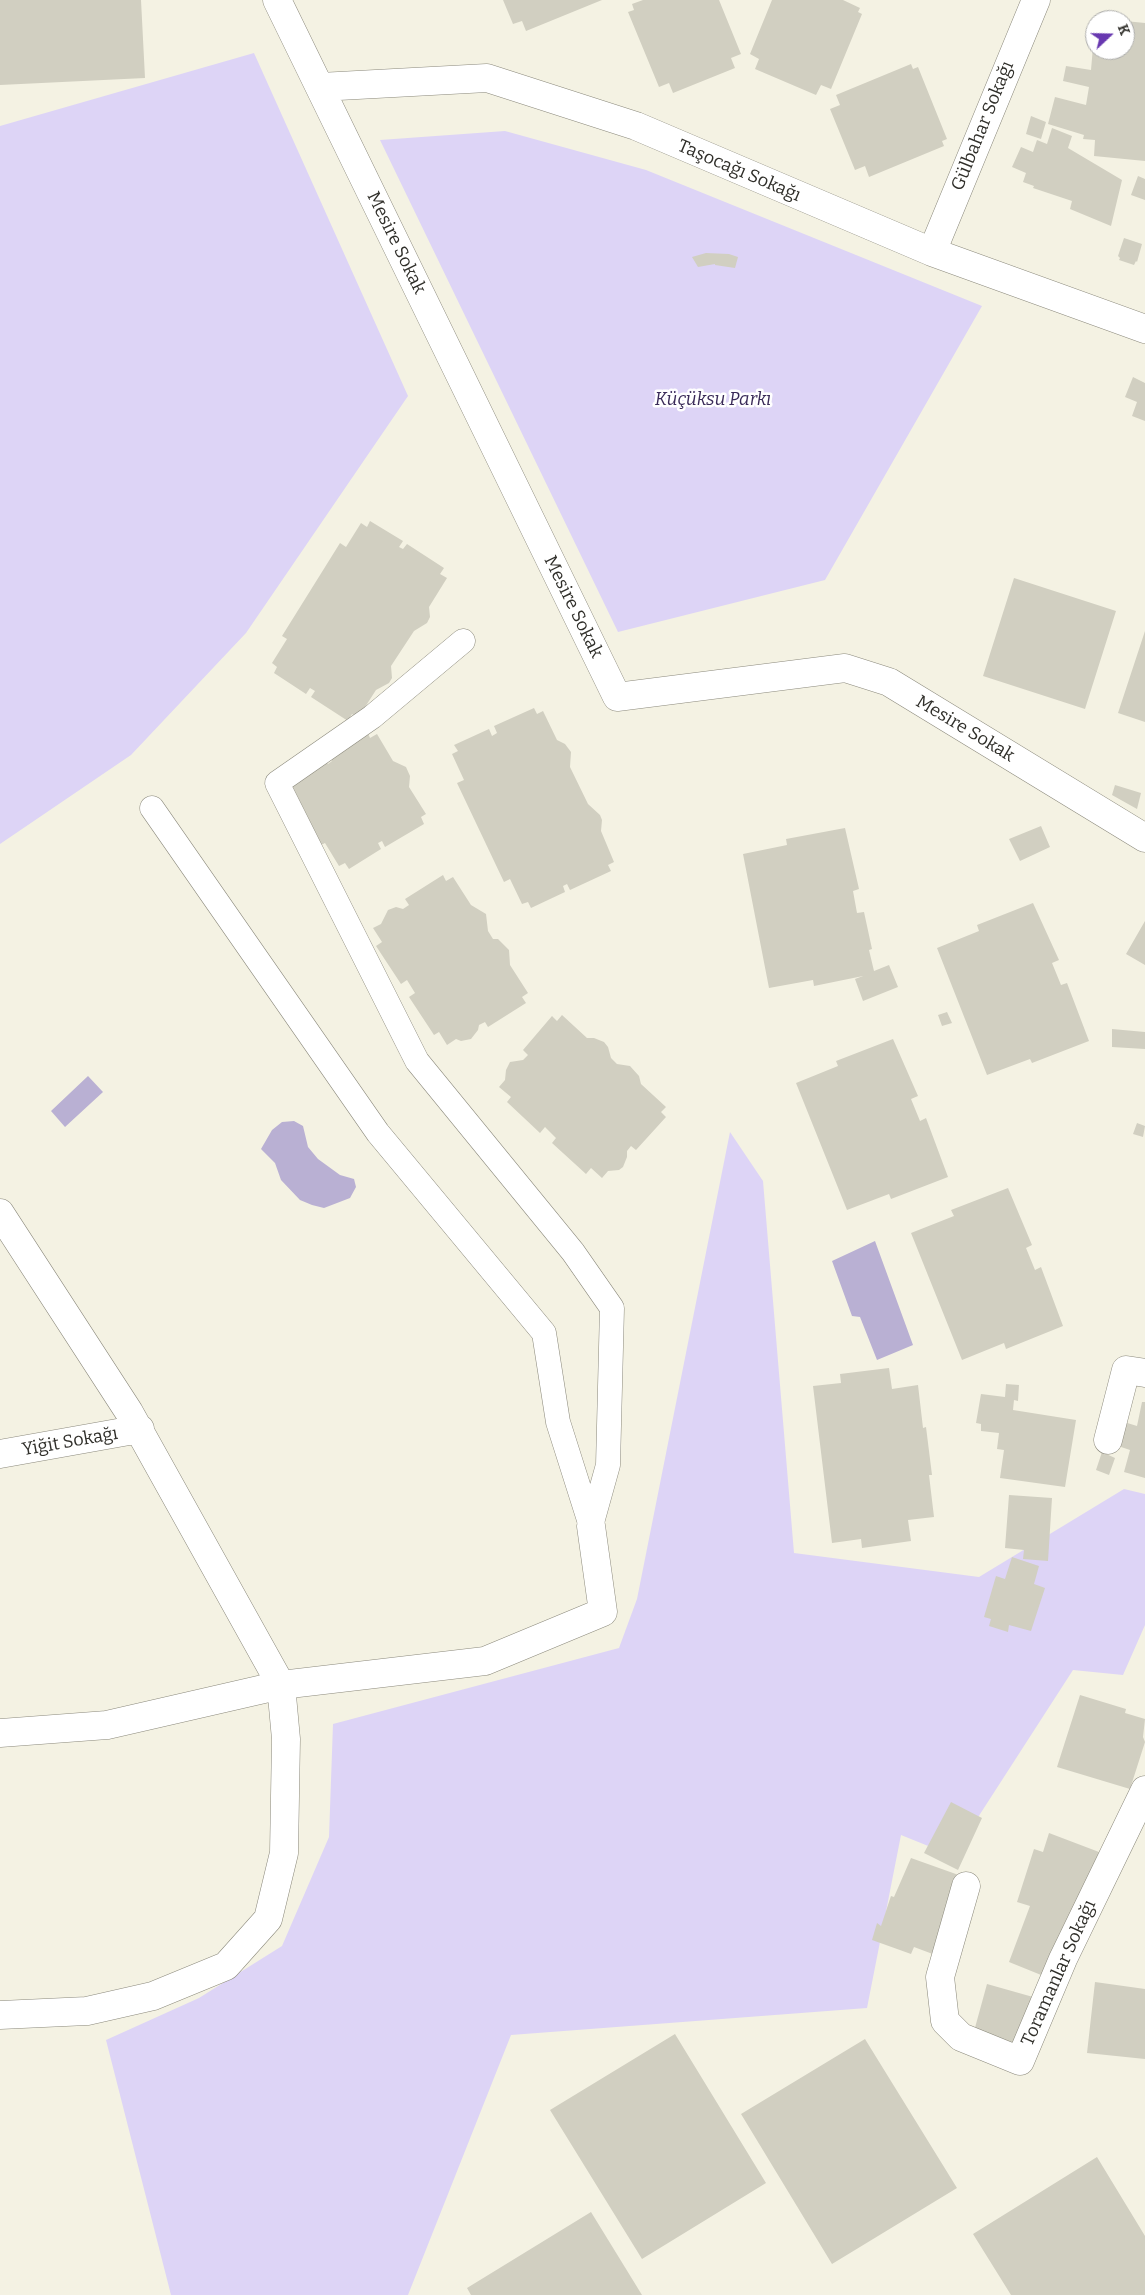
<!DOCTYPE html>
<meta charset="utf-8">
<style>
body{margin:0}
#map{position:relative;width:1145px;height:2295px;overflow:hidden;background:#f4f2e3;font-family:Bitter,serif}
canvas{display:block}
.north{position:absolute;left:1085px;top:10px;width:50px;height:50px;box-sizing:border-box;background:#fff;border:1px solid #acacaa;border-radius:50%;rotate:69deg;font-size:14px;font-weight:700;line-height:20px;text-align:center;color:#302f2a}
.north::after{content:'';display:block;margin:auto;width:18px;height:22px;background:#6838b0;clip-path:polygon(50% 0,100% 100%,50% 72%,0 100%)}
</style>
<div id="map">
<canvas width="1145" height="2295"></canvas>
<div class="north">K</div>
</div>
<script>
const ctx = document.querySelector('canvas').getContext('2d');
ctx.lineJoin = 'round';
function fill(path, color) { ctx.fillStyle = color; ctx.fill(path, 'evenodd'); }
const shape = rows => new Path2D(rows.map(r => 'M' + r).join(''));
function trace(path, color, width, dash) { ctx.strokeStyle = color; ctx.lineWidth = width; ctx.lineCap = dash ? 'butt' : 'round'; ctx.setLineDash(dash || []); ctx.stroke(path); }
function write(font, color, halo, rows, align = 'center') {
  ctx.font = font + ' Bitter,serif'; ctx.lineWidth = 5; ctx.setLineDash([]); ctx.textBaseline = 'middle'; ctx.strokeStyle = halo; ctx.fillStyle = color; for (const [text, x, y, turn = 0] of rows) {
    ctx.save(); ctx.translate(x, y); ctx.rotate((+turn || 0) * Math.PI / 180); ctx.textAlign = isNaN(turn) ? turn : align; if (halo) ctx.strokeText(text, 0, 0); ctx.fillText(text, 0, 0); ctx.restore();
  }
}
const green = shape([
 [254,53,408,396,246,633,131,755,0,844,0,126],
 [505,131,646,170,982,306,825,580,618,632,380,140],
 [730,1132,763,1181,794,1553,979,1577,1124,1489,1145,1494,1145,1625,1123,1675,1073,1670,953,1856,901,1835,867,2008,511,2035,408,2295,171,2295,106,2040,199,1998,282,1946,329,1837,333,1724,619,1648,637,1599]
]);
const water = shape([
 [88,1076,103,1092,65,1127,51,1111],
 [294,1121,303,1126,308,1147,318,1159,340,1175,354,1179,356,1187,350,1198,324,1208,312,1205,300,1200,281,1180,275,1163,261,1149,272,1130,282,1122],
 [875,1241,913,1345,877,1360,860,1317,852,1316,832,1261]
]);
const building = shape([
 [0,0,141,0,145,78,0,85],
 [503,0,602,0,526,31,522,21,513,24],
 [643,0,719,0,741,54,731,58,735,68,673,93,669,83,659,87,628,12,634,10,632,4],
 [772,0,843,0,860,8,858,12,862,14,831,89,821,85,816,95,755,69,759,59,750,54],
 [1125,21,1145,23,1145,161,1094,156,1095,140,1083,139,1084,135,1048,124,1055,97,1086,105,1089,87,1063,81,1066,66,1091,70,1094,35,1095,50,1125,50],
 [911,64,913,69,918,67,947,139,942,141,944,146,869,177,865,166,855,170,830,109,840,105,836,95],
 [1031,116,1046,122,1041,139,1026,134],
 [1052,128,1072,136,1068,148,1122,180,1111,226,1070,209,1072,201,1033,188,1034,186,1023,182,1026,173,1012,167,1021,147,1033,152,1037,140,1047,144],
 [1138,176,1145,179,1145,200,1131,195],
 [1124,238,1142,244,1137,262,1136,261,1134,265,1119,260,1120,258,1118,256],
 [706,253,729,254,738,257,735,268,715,265,715,264,698,267,692,257],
 [1133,377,1145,383,1145,421,1132,416,1137,402,1125,397],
 [370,521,403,541,399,547,403,549,407,544,444,568,440,574,447,578,429,607,430,617,427,623,414,631,391,666,392,678,389,683,376,690,358,718,352,714,348,721,311,697,315,691,310,688,306,694,274,673,277,667,272,663,287,639,282,636,340,543,346,547,361,523,367,527],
 [1014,578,1116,611,1085,709,983,676],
 [1145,631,1145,722,1118,713],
 [534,708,537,714,543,711,557,740,565,744,571,752,570,767,588,804,600,815,602,820,601,831,614,862,608,865,611,871,570,890,567,884,563,886,565,892,531,908,528,902,522,904,510,879,504,882,457,783,464,780,452,754,458,751,454,745,489,729,492,736,497,733,494,726],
 [367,731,370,738,377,734,393,761,406,767,410,776,409,787,426,814,421,817,424,824,385,847,382,841,378,843,381,849,349,869,345,863,339,866,325,843,319,846,299,815,305,811,290,787,324,758,328,764,332,761,328,754],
 [1115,785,1141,793,1137,809,1112,795],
 [1041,826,1050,847,1020,861,1009,839],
 [845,828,859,889,853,891,857,913,864,912,872,949,869,950,874,971,889,965,898,987,863,1001,855,979,863,976,814,986,813,980,769,988,743,854,787,845,786,839],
 [443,875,446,881,453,877,471,905,486,914,488,931,493,939,498,939,509,950,510,965,528,993,522,997,526,1003,488,1027,485,1022,479,1025,478,1030,471,1039,461,1041,456,1039,447,1045,439,1032,434,1035,409,997,415,993,407,980,401,984,376,946,382,942,373,928,381,924,388,910,396,907,403,909,409,905,405,899],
 [1033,903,1059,960,1052,963,1061,985,1067,983,1089,1041,1032,1063,1030,1059,987,1075,937,948,979,931,977,925],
 [1145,921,1145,965,1126,954],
 [947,1012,952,1023,942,1026,938,1015],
 [562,1015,587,1038,594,1038,604,1042,608,1047,611,1058,617,1064,630,1066,639,1076,641,1084,666,1107,661,1112,666,1117,636,1150,631,1146,627,1151,627,1157,623,1167,619,1170,608,1171,602,1178,591,1168,586,1174,552,1143,556,1138,545,1127,540,1133,507,1102,511,1097,499,1087,505,1080,506,1070,510,1062,523,1060,528,1055,523,1050,552,1016,557,1021],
 [1112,1029,1145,1032,1145,1049,1112,1047],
 [893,1039,918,1096,911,1099,920,1121,926,1118,948,1177,891,1199,889,1194,847,1210,796,1083,838,1066,836,1061],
 [1137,1123,1145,1126,1143,1137,1133,1134],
 [1008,1188,1032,1245,1026,1248,1035,1270,1041,1267,1063,1326,1006,1349,1004,1343,962,1360,911,1233,954,1216,951,1210],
 [889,1368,892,1389,918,1385,923,1428,926,1427,932,1475,929,1475,934,1517,908,1520,911,1541,862,1548,861,1539,832,1543,813,1386,841,1383,840,1374],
 [1006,1384,1019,1385,1018,1401,1014,1400,1013,1410,1076,1420,1065,1487,1000,1478,1004,1450,997,1449,999,1433,981,1431,981,1424,976,1423,981,1394,1005,1397],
 [1142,1402,1145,1402,1145,1478,1124,1472,1130,1450,1118,1446,1124,1422,1137,1426],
 [1102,1452,1115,1458,1109,1475,1096,1470],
 [1009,1495,1052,1498,1048,1561,1023,1559,1024,1550,1005,1548],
 [1012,1557,1039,1566,1034,1584,1045,1588,1031,1631,1009,1625,1008,1632,989,1626,991,1619,984,1617,996,1576,1005,1579],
 [1080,1695,1126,1709,1125,1713,1145,1719,1143,1737,1145,1742,1130,1789,1057,1767],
 [951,1802,982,1818,958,1870,924,1853],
 [1049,1833,1099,1852,1051,1979,1009,1962,1030,1906,1017,1902,1034,1849,1043,1852],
 [911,1858,967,1878,938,1956,914,1947,911,1954,872,1940,877,1923,881,1926,891,1896,894,1897],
 [1095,1982,1145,1989,1145,2059,1087,2053],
 [987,1984,1033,1997,1020,2047,973,2035],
 [675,2034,766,2183,642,2259,550,2110],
 [865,2039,957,2188,832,2264,741,2114],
 [1097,2157,1145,2236,1145,2295,1011,2295,973,2234],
 [591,2212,642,2295,471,2295,467,2288]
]);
const lane = shape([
 [463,641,372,717,277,783,417,1061,573,1252,612,1308,608,1465,591,1526],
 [152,808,378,1133,544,1333,558,1422,591,1526]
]);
const street = shape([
 [277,0,617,697,845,668,889,682,1145,838],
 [320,87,487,78,636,126,932,252,1145,329],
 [932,252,1036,0],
 [0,1213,129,1412,281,1685,286,1739,284,1853,268,1919,226,1966,153,1996,87,2011,0,2015],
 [1108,1440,1126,1370,1145,1373],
 [0,1454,140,1429],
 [0,1733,107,1725,281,1685,485,1661,603,1612,591,1526],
 [966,1886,940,1977,945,2021,961,2037,1020,2061,1063,1959,1145,1790]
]);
const streetNames = [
 ["Gülbahar Sokağı",983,126,-68],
 ["Taşocağı Sokağı",739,171,23],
 ["Mesire Sokak",396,243,64],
 ["Mesire Sokak",573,607,64],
 ["Mesire Sokak",965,729,31],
 ["Yiğit Sokağı",70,1442,-10],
 ["Toramanlar Sokağı",1059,1973,-66]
];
const parkNames = [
 ["Küçüksu Parkı",713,400]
];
fill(green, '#ddd4f6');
fill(water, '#b9b0d3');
fill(building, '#d1cfc1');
trace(lane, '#8b897c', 25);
trace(street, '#8b897c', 29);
trace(lane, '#fff', 24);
trace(street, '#fff', 28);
write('18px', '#302f2a', '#fff', streetNames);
write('italic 18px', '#392a58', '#fff', parkNames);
</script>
